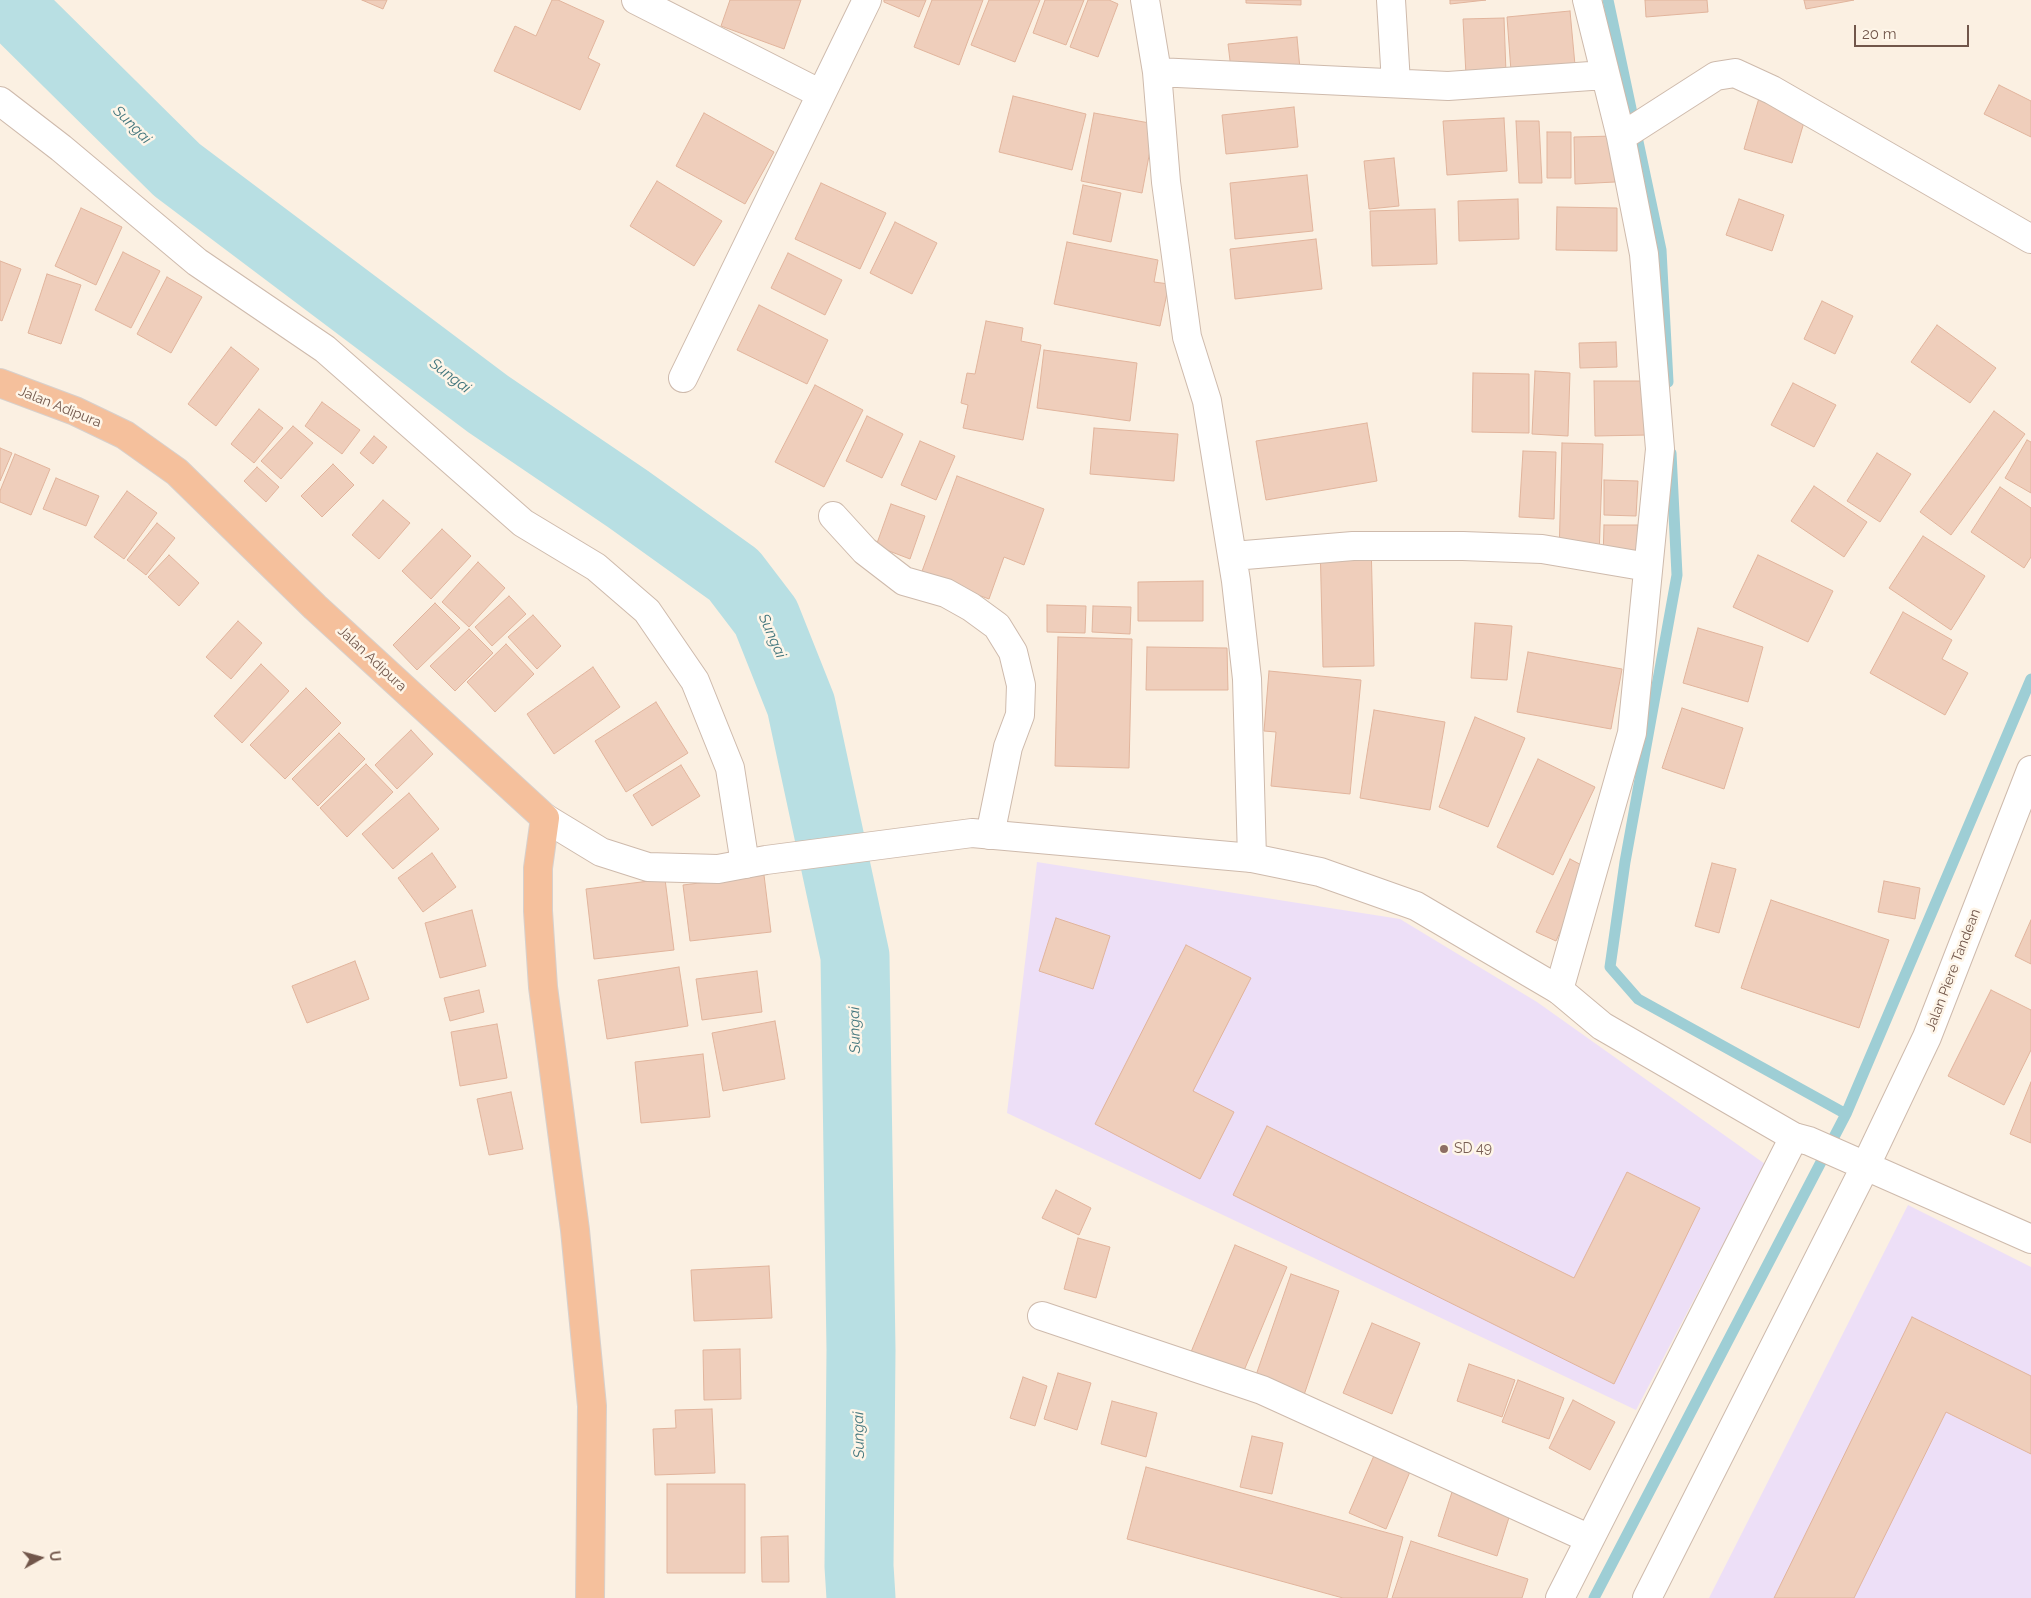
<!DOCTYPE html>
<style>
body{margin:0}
#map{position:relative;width:2031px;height:1598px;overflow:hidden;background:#fbf0e2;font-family:Raleway,sans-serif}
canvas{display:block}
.north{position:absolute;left:15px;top:1533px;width:50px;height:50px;-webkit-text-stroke:4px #fef5e8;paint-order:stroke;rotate:83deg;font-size:14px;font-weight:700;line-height:20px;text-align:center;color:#71564a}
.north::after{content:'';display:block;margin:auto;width:18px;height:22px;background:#71564a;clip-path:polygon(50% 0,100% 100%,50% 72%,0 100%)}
.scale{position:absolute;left:1854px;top:25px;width:115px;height:22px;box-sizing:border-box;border:2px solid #71564a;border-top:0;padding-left:6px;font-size:15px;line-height:18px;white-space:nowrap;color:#71564a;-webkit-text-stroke:4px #fef5e8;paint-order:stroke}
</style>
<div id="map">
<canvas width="2031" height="1598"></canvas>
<div class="north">U</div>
<div class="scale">20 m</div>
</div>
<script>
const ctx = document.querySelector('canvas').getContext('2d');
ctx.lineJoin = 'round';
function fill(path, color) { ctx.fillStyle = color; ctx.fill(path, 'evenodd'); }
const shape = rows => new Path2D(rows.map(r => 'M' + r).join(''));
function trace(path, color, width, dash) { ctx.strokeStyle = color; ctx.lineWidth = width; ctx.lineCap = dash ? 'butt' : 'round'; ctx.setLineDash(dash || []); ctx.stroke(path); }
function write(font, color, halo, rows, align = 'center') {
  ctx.font = font + ' Raleway,sans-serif'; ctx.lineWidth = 5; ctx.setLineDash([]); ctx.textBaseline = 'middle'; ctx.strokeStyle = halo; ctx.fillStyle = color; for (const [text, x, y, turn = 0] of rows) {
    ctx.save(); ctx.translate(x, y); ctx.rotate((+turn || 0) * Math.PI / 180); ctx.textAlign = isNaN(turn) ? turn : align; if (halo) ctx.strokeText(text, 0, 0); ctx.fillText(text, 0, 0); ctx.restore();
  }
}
const education = shape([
 [1037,862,1400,919,1537,1002,1765,1164,1636,1410,1007,1113],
 [1908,1205,2031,1267,2031,1598,1709,1598]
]);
const stream = shape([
 [1608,0,1661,250,1668,382],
 [1671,453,1677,575,1625,862,1610,967,1638,999,1846,1114],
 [1594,1598,1846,1114,2031,679]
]);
const river = shape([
 [5,0,177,170,488,404,628,499,734,575,766,617,801,705,855,956,861,1350,859,1566,861,1598]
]);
const building = shape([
 [362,0,387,0,383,9,362,0],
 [552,0,558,0,604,21,588,58,600,64,580,110,494,71,515,26,536,36,552,0],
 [730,0,801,0,784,49,721,26,730,0],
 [884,0,926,0,919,17,884,2,884,0],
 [932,0,983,0,959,65,914,47,932,0],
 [989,0,1040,0,1015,62,971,45,989,0],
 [1045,0,1084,0,1066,45,1033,33,1045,0],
 [1088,0,1109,0,1118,4,1098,57,1070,47,1088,0],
 [1246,0,1301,0,1301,5,1246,3,1246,0],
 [1450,0,1486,0,1450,4,1450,0],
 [1645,0,1707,0,1708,12,1646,17,1645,0],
 [1804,0,1854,0,1806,9,1804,0],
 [1570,11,1575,65,1511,71,1507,17,1570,11],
 [1504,18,1506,73,1466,75,1463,19,1504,18],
 [1297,37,1300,69,1232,77,1228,44,1297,37],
 [1999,85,2031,101,2031,137,1984,114,1999,85],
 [1013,96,1086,114,1072,170,999,152,1013,96],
 [1759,98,1807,112,1792,163,1744,149,1759,98],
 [1294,107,1298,147,1226,154,1222,115,1294,107],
 [704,113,774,152,745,204,676,166,704,113],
 [1094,113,1155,124,1142,193,1081,181,1094,113],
 [1504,118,1507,171,1447,175,1443,121,1504,118],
 [1516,121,1539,121,1542,183,1519,183,1516,121],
 [1547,132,1571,132,1571,178,1547,178,1547,132],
 [1614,136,1615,182,1575,184,1574,137,1614,136],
 [1394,158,1399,206,1369,209,1364,161,1394,158],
 [1307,175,1313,231,1235,239,1230,183,1307,175],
 [657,181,722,221,694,266,630,226,657,181],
 [821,183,886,213,860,269,795,239,821,183],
 [1083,185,1121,193,1111,242,1073,234,1083,185],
 [1518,199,1519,239,1459,241,1458,201,1518,199],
 [1739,199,1784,215,1772,251,1726,235,1739,199],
 [1557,207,1617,208,1617,251,1556,250,1557,207],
 [81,208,122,227,96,285,55,266,81,208],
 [1435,209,1437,264,1372,266,1370,211,1435,209],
 [895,222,937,243,912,294,870,273,895,222],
 [1316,239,1322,289,1235,299,1230,249,1316,239],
 [1067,242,1158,260,1154,282,1169,284,1160,326,1054,304,1067,242],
 [123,252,160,271,131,328,95,310,123,252],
 [788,253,842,280,825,315,771,288,788,253],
 [0,261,21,269,2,321,0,320,0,261],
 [47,274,81,285,61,344,28,333,47,274],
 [167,277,202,297,171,353,137,334,167,277],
 [1822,301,1853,316,1835,354,1804,339,1822,301],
 [759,305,828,340,807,384,737,350,759,305],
 [986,321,1023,328,1021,341,1041,345,1023,440,963,428,968,405,961,403,967,373,975,374,986,321],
 [1937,325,1996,368,1970,403,1911,362,1937,325],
 [1616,342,1617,367,1580,368,1579,343,1616,342],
 [231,347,259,369,216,426,188,404,231,347],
 [1044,350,1137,363,1130,421,1037,408,1044,350],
 [1535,371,1570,373,1568,436,1532,434,1535,371],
 [1473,373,1529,374,1529,433,1472,432,1473,373],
 [1594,381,1647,381,1648,435,1595,436,1594,381],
 [1793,383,1836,405,1814,447,1771,425,1793,383],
 [815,385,863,410,824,487,775,462,815,385],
 [322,402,360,430,342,454,305,426,322,402],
 [259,409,283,428,254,463,231,444,259,409],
 [1994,411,2025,434,1951,535,1920,512,1994,411],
 [867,416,903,434,882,478,846,461,867,416],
 [1367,423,1377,481,1266,500,1256,441,1367,423],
 [293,426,313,443,281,479,261,461,293,426],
 [1094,428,1178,434,1174,481,1090,474,1094,428],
 [374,436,387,447,373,464,360,453,374,436],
 [2027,440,2031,442,2031,493,2005,478,2027,440],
 [920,441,955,456,936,500,901,485,920,441],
 [1562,443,1603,444,1599,557,1559,556,1562,443],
 [0,448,12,453,0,481,0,448],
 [1523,451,1556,452,1554,519,1519,517,1523,451],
 [1877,453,1911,474,1880,522,1847,501,1877,453],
 [15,454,50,469,31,515,0,502,0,491,15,454],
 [333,464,354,485,322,517,301,496,333,464],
 [257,467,279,487,266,502,244,481,257,467],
 [957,476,1044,509,1024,565,1004,557,989,599,921,574,957,476],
 [56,478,99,496,86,526,43,509,56,478],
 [1604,480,1638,481,1636,516,1604,515,1604,480],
 [1814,486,1867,522,1844,557,1791,521,1814,486],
 [2000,487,2031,508,2031,557,2024,568,1971,532,2000,487],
 [127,491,157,513,124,559,94,537,127,491],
 [383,500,410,523,379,559,352,535,383,500],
 [891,504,925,516,910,559,876,546,891,504],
 [157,523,175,538,146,575,127,560,157,523],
 [1604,525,1638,525,1637,560,1603,559,1604,525],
 [442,529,471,556,431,599,402,571,442,529],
 [1923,536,1985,576,1951,630,1889,588,1923,536],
 [1371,540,1374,666,1323,667,1320,541,1371,540],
 [169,555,199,583,179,606,148,577,169,555],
 [1758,555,1833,591,1808,642,1733,607,1758,555],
 [478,562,505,588,469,627,442,602,478,562],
 [1203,581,1203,621,1138,621,1138,582,1203,581],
 [509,596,526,614,492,646,475,627,509,596],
 [435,603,460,628,417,670,393,645,435,603],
 [1047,605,1086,606,1085,633,1047,632,1047,605],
 [1093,606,1131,607,1130,634,1092,632,1093,606],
 [1903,612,1952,640,1942,659,1968,673,1945,715,1870,673,1903,612],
 [533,615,561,646,537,669,508,637,533,615],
 [238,621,262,643,231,679,206,657,238,621],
 [1475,623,1512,626,1507,680,1471,678,1475,623],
 [1698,628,1763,647,1748,702,1683,683,1698,628],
 [469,629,493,653,455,691,430,666,469,629],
 [1058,637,1132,639,1129,768,1055,766,1058,637],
 [506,644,534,674,495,712,467,682,506,644],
 [1147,647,1227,648,1228,690,1146,690,1147,647],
 [1528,652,1622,669,1611,729,1517,712,1528,652],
 [261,664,289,691,242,743,214,716,261,664],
 [593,667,620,707,554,754,527,714,593,667],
 [1269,671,1361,680,1350,794,1271,786,1276,732,1264,731,1269,671],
 [306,688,341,723,285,779,250,745,306,688],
 [656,702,688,753,626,792,595,741,656,702],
 [1682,708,1743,728,1724,789,1662,768,1682,708],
 [1374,710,1445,722,1430,810,1360,798,1374,710],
 [1475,717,1525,738,1488,827,1439,807,1475,717],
 [411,730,433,754,397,789,375,765,411,730],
 [339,733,365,759,318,806,292,779,339,733],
 [1538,759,1595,787,1553,875,1497,847,1538,759],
 [366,764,393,792,347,837,320,808,366,764],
 [681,765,700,796,652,826,633,795,681,765],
 [409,793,439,829,393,869,362,834,409,793],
 [432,853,456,887,423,912,398,878,432,853],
 [1570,859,1589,869,1556,941,1536,932,1570,859],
 [1712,863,1736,869,1719,933,1695,926,1712,863],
 [764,875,771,932,690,941,683,885,764,875],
 [665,879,674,950,594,959,586,889,665,879],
 [1884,881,1920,888,1915,919,1878,912,1884,881],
 [1771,900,1889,940,1859,1028,1741,988,1771,900],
 [472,910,486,966,440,978,425,923,472,910],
 [1056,918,1110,936,1093,989,1039,971,1056,918],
 [2031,920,2031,964,2015,956,2031,920],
 [1186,945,1251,978,1193,1091,1234,1112,1200,1179,1095,1124,1186,945],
 [355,961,369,999,307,1023,292,986,355,961],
 [679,967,688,1026,607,1039,598,980,679,967],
 [757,971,762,1012,702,1020,696,979,757,971],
 [479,990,484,1012,450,1021,444,998,479,990],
 [1991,990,2031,1010,2031,1050,2004,1105,1948,1076,1991,990],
 [775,1021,785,1079,723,1091,712,1033,775,1021],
 [497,1024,507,1078,460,1086,451,1032,497,1024],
 [703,1054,710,1117,641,1123,635,1062,703,1054],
 [2031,1082,2031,1143,2010,1134,2031,1082],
 [511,1092,523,1149,489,1155,477,1099,511,1092],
 [1267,1126,1574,1278,1627,1172,1700,1208,1614,1384,1233,1195,1267,1126],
 [1056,1190,1091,1208,1079,1235,1042,1218,1056,1190],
 [1078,1238,1110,1247,1096,1298,1064,1289,1078,1238],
 [1235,1245,1287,1267,1243,1373,1191,1352,1235,1245],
 [769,1266,772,1318,694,1321,691,1270,769,1266],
 [1291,1274,1339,1291,1304,1395,1255,1378,1291,1274],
 [1912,1317,2031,1376,2031,1454,1946,1412,1854,1598,1774,1598,1912,1317],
 [1372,1323,1420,1343,1392,1414,1343,1393,1372,1323],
 [740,1349,741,1399,704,1400,703,1350,740,1349],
 [1469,1364,1515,1380,1502,1417,1457,1401,1469,1364],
 [1058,1373,1091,1383,1077,1430,1044,1419,1058,1373],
 [1023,1377,1047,1386,1035,1426,1010,1418,1023,1377],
 [1518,1380,1564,1398,1549,1439,1502,1422,1518,1380],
 [1573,1400,1615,1422,1590,1470,1549,1448,1573,1400],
 [1112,1401,1157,1413,1146,1457,1101,1444,1112,1401],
 [712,1409,715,1473,655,1475,653,1429,676,1428,675,1410,712,1409],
 [1252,1436,1283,1443,1272,1494,1240,1487,1252,1436],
 [1376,1451,1412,1467,1386,1529,1349,1513,1376,1451],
 [1146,1467,1403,1537,1387,1598,1343,1598,1127,1539,1146,1467],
 [667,1484,745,1484,745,1573,667,1573,667,1484],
 [1452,1492,1511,1511,1497,1556,1438,1536,1452,1492],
 [788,1536,789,1582,762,1582,761,1537,788,1536],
 [1411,1541,1528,1579,1522,1598,1392,1598,1411,1541]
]);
const minor = shape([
 [636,0,821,94],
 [1145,0,1157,72,1166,182,1187,337,1207,401,1236,581,1247,679,1252,858],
 [1391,0,1396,83],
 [1157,72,1448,86,1605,75],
 [0,101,61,148,197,262,325,349,523,523,596,567,647,611,695,681,730,768,745,864],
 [1621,137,1716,76,1735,73,1772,90,2031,239],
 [683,378,867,0],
 [833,516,865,551,904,581,946,593,971,607,997,626,1013,652,1021,685,1020,715,1008,747,990,835],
 [1233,556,1353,546,1463,546,1542,549,1648,567],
 [1559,990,1632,733,1660,449,1644,254,1621,137,1587,0],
 [1042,1316,1262,1390,1590,1539],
 [1560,1598,1794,1137]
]);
const tertiary = shape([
 [545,818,601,852,648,867,718,869,766,860,972,833,1252,858,1320,872,1416,906,1559,990,1602,1026,1794,1137,1809,1141,2031,1239],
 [1647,1598,1866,1165,1927,1037,2031,770]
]);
const trunk = shape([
 [0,383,75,411,125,435,177,472,315,607,545,818,538,868,538,911,543,987,575,1230,592,1406,590,1598]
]);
const markers = [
 [1444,1149,5,"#8d6e63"]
];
const streetNames = [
 ["Jalan Adipura",60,407,22],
 ["Jalan Adipura",372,659,43],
 ["Jalan Piere Tandean",1953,970,-69]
];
const educationNames = [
 ["SD 49",1454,1149]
];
const waterNames = [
 ["Sungai",132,125,45],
 ["Sungai",450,376,37],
 ["Sungai",772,636,66],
 ["Sungai",855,1030,-91],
 ["Sungai",859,1435,-91]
];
fill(education, '#eddff7');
trace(stream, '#9eced5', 11);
trace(river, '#b8dfe3', 69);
fill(building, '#efcebb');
trace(building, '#e1b49c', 1);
trace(minor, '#cebaac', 30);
trace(tertiary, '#cebaac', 30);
trace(trunk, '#d7d0cc', 30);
trace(minor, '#fff', 28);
trace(tertiary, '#fff', 28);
trace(trunk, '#f5c09c', 28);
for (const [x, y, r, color] of markers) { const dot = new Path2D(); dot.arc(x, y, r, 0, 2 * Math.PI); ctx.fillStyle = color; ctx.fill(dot); trace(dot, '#fef5e8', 2); }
write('14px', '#71564a', '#fef5e8', streetNames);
write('14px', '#785e54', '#fef5e8', educationNames, 'left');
write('italic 15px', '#42767d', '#fef5e8', waterNames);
</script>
